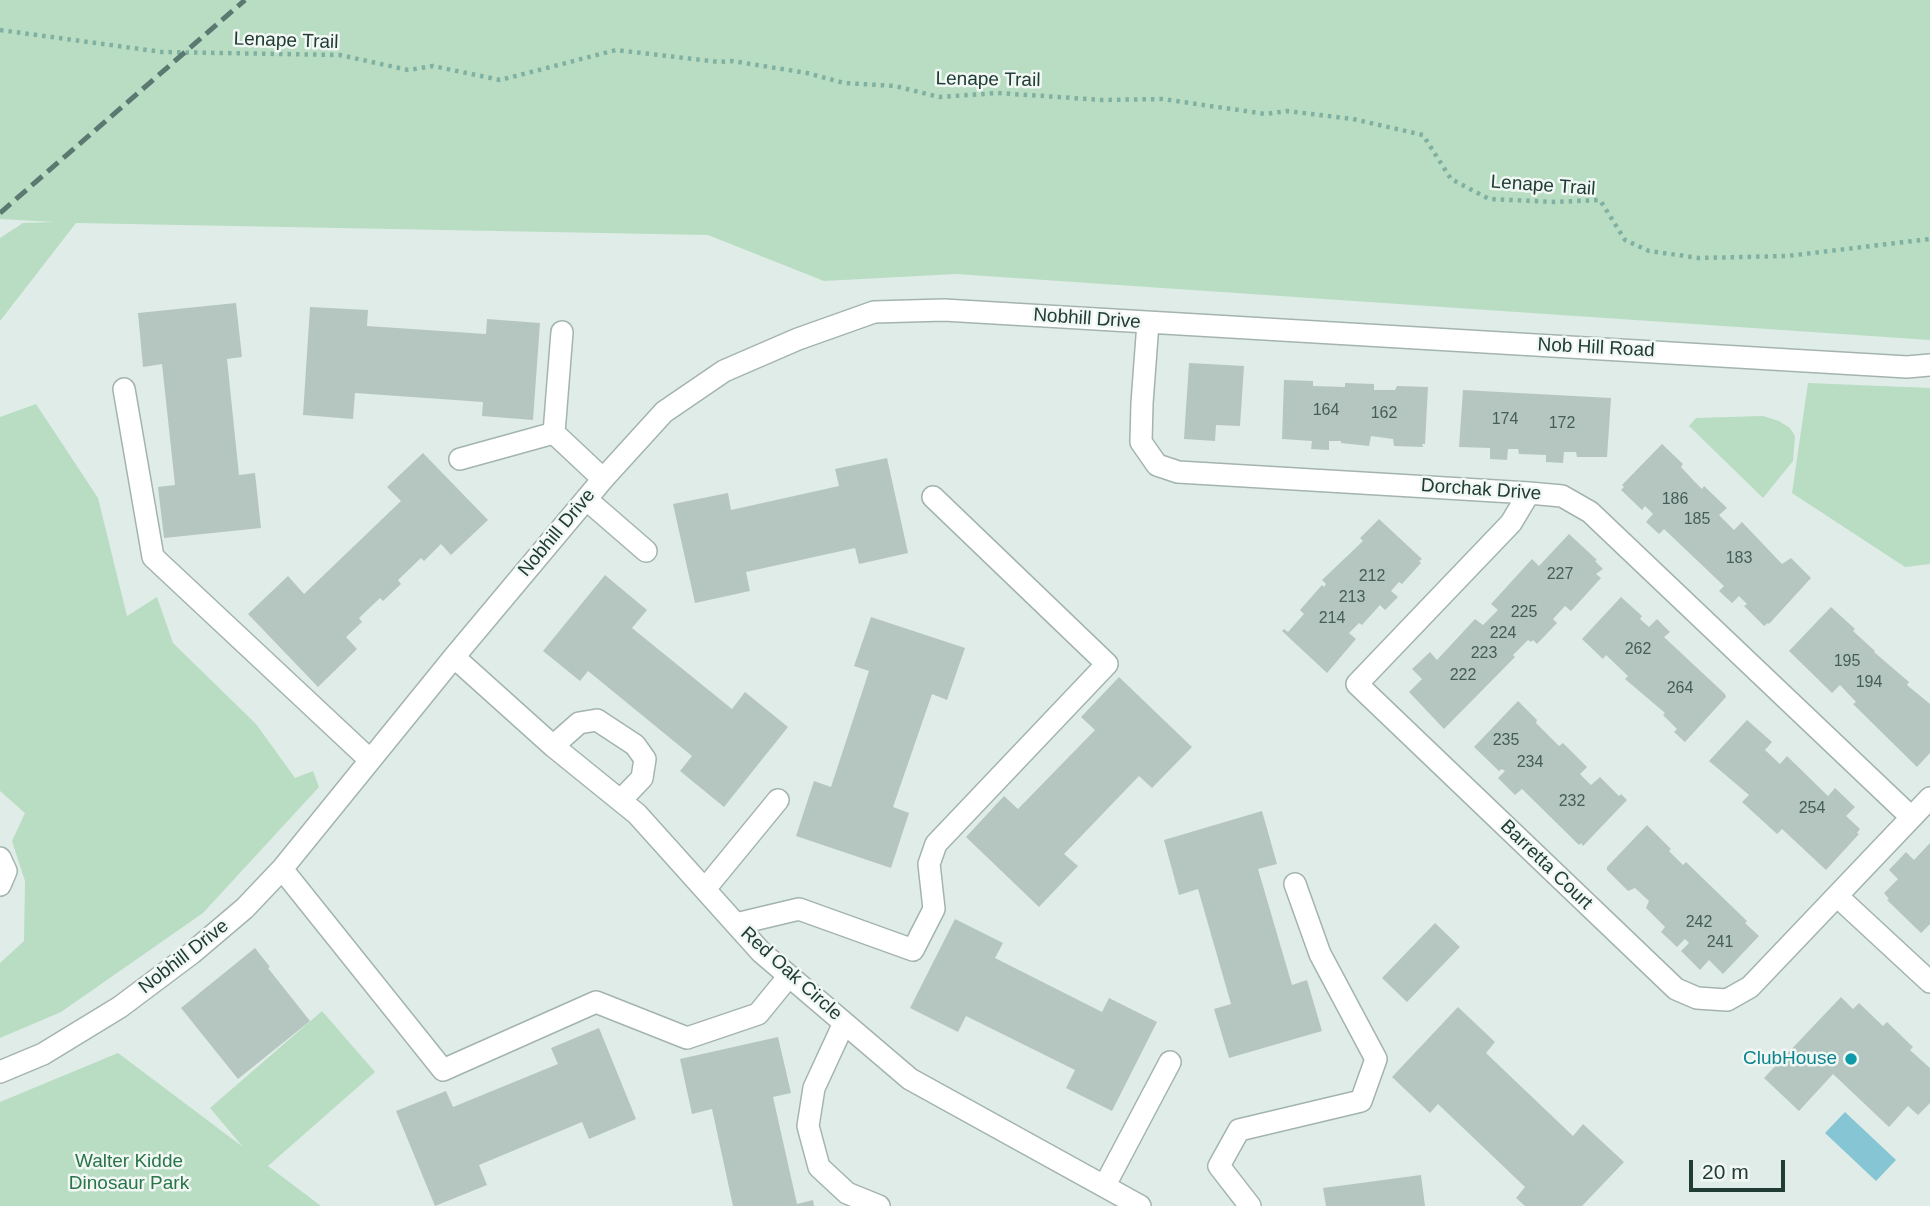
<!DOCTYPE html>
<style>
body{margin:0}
#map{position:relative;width:1930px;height:1206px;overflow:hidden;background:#e0ece7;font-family:Arial,sans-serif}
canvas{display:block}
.scale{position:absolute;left:1689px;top:1160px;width:96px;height:32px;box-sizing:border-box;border:4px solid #203c35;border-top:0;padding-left:9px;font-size:21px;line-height:24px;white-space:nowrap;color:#203c35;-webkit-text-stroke:5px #f1f8f4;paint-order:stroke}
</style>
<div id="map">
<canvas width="1930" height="1206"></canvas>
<div class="scale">20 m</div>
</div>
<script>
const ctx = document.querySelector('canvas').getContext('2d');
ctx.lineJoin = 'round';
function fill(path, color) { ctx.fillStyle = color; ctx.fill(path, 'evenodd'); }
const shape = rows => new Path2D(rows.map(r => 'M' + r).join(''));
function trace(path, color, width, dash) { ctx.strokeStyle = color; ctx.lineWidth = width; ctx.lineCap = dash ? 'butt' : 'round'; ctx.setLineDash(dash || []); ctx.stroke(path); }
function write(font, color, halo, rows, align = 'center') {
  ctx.font = font + ' Arial,sans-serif'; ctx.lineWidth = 5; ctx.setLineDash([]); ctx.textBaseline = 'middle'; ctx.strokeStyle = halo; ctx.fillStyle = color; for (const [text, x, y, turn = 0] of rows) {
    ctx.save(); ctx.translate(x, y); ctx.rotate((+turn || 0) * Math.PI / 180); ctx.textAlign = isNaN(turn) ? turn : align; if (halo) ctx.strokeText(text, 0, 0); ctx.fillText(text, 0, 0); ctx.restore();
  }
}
const green = shape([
 [0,0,1930,0,1930,340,956,274,824,281,708,235,76,223,0,321,0,238,23,223,54,222,0,219],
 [1808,383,1930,388,1930,564,1905,567,1792,493],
 [36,404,98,498,127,616,157,597,173,643,256,724,295,778,313,771,319,787,203,913,61,1012,0,1038,0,963,24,941,25,881,12,841,25,813,0,791,0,417],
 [1763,416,1779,421,1790,428,1795,436,1793,461,1763,498,1689,426,1696,418],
 [322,1011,375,1072,268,1166,321,1206,0,1206,0,1102,118,1053,243,1147,210,1108]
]);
const water = shape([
 [1845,1112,1896,1160,1876,1181,1825,1133]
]);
const building = shape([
 [236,303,242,357,227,359,239,475,255,473,261,528,164,538,158,487,175,485,162,364,143,367,138,313],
 [310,307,368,310,367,326,486,334,487,319,540,323,533,420,482,416,483,402,355,393,353,419,303,415],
 [1189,363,1244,366,1240,426,1216,425,1215,441,1184,439],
 [1284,380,1313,381,1313,386,1345,387,1345,383,1374,384,1374,390,1395,390,1397,386,1428,387,1425,444,1422,444,1423,447,1394,446,1393,439,1371,436,1369,446,1341,443,1341,441,1329,441,1329,450,1311,449,1312,441,1282,439],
 [1463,390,1611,398,1607,457,1577,457,1576,452,1564,452,1563,463,1546,462,1546,455,1519,454,1518,449,1508,449,1507,460,1490,459,1490,448,1459,447],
 [1662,444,1683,464,1681,467,1694,481,1702,489,1704,486,1727,508,1719,515,1734,530,1742,522,1782,564,1791,558,1811,578,1769,624,1768,623,1764,626,1744,606,1747,604,1739,596,1732,603,1719,591,1724,586,1664,529,1659,534,1646,522,1653,514,1645,506,1642,510,1621,490,1624,487,1622,485],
 [423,453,488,520,451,555,441,544,424,561,421,558,398,580,401,584,383,601,380,598,359,618,362,622,346,637,357,649,318,687,248,614,288,576,304,594,401,501,387,487],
 [887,458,908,553,859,564,855,548,746,572,750,591,695,603,673,504,728,493,731,510,839,486,835,469],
 [1379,519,1422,559,1419,561,1421,563,1402,584,1399,582,1391,591,1398,597,1385,610,1380,605,1362,625,1359,623,1349,633,1356,639,1327,673,1282,631,1284,629,1288,632,1304,614,1300,610,1322,585,1324,587,1326,584,1322,580,1363,541,1360,538],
 [1569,534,1597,560,1595,561,1603,569,1596,574,1601,578,1571,611,1565,606,1553,619,1557,623,1537,644,1533,640,1531,642,1528,640,1513,655,1515,657,1444,729,1409,692,1422,679,1412,669,1430,652,1437,660,1475,619,1483,625,1498,610,1491,604,1532,559,1539,566],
 [605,575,647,610,632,628,732,709,745,692,788,727,724,807,680,771,692,756,588,671,580,681,543,651],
 [1621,597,1642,616,1640,619,1649,627,1657,619,1670,632,1664,637,1725,694,1726,697,1685,742,1674,732,1677,729,1663,715,1665,713,1625,679,1628,676,1606,655,1603,659,1582,639],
 [1831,607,1855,629,1853,631,1875,651,1874,652,1909,682,1907,685,1930,704,1930,753,1917,767,1853,704,1856,702,1840,685,1832,693,1789,651],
 [871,617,965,648,947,700,932,694,893,807,909,813,891,868,796,836,814,781,831,787,869,671,854,666],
 [1119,677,1192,747,1152,788,1139,776,1064,854,1078,866,1039,907,966,837,1004,796,1018,809,1095,730,1081,717],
 [1518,701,1537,720,1536,723,1559,746,1563,743,1587,767,1580,774,1591,785,1600,777,1619,796,1621,794,1627,800,1583,846,1581,843,1579,845,1522,789,1515,795,1498,778,1505,771,1502,769,1499,771,1474,747],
 [1747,720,1772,742,1765,750,1780,764,1787,756,1828,796,1835,788,1855,807,1846,816,1860,829,1857,833,1859,834,1826,870,1782,829,1777,834,1742,802,1749,795,1709,761],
 [1262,811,1277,864,1258,869,1292,985,1307,980,1322,1031,1229,1058,1214,1009,1231,1004,1198,889,1179,895,1164,840],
 [1647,825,1671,849,1669,851,1683,865,1686,862,1747,921,1745,923,1759,936,1723,974,1709,960,1700,970,1681,951,1689,943,1685,939,1677,947,1661,932,1665,927,1646,908,1649,901,1635,888,1628,891,1607,870,1607,867],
 [1930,843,1930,924,1921,933,1887,900,1889,899,1884,893,1898,879,1889,870,1906,852,1914,860],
 [955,919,1003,943,995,958,1102,1012,1109,998,1157,1022,1112,1111,1066,1088,1075,1070,966,1016,958,1032,910,1008],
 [1435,923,1460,947,1407,1002,1382,978],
 [255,948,270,967,268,968,310,1021,238,1079,181,1008],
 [1841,997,1853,1009,1859,1003,1883,1026,1887,1022,1913,1047,1910,1050,1930,1068,1930,1103,1918,1115,1908,1106,1889,1127,1833,1074,1799,1111,1764,1078],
 [1458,1007,1495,1042,1486,1053,1573,1136,1583,1124,1624,1162,1582,1206,1525,1206,1516,1198,1525,1187,1438,1104,1430,1113,1392,1077],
 [599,1028,636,1119,589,1139,582,1122,479,1165,487,1185,435,1206,396,1111,446,1091,453,1107,558,1064,551,1048],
 [778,1037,791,1093,773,1097,797,1204,813,1200,814,1206,733,1206,712,1109,692,1114,680,1059],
 [1421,1175,1425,1206,1326,1206,1323,1188]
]);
const path = shape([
 [0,30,162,52,340,55,408,70,433,66,500,80,616,50,719,62,732,61,807,73,844,83,895,86,939,97,998,93,1102,100,1162,99,1266,114,1287,111,1353,119,1423,135,1451,179,1489,199,1555,202,1600,200,1625,240,1649,251,1699,258,1787,256,1930,239]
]);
const minor = shape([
 [1148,323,1142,403,1141,442,1157,465,1178,472,1529,493,1562,496,1590,512,1911,817],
 [562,332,554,433,603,479],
 [124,389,153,557,370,760],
 [460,459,554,433],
 [1529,493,1511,523,1357,684,1676,989,1697,998,1727,1000,1750,987,1930,798],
 [586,499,646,551],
 [454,657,553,746,637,814,761,952,910,1079,1140,1206],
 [553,746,579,723,597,720,635,745,645,759,642,778,621,800],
 [0,858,6,871,0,885],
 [282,869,443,1070,596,1002,687,1038,758,1014,789,976],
 [705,889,778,800],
 [1837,896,1930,982],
 [736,924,799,909,913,950,934,909,929,864,936,844,1107,664,933,497],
 [844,1023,814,1088,808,1126,819,1167,847,1193,879,1206],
 [0,1072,43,1054,120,1007,192,953,245,908,282,869,454,657,603,479,664,412,724,371,798,339,874,312,944,310,1907,367,1930,365],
 [1105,1185,1170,1062],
 [1250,1206,1219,1166,1239,1130,1361,1101,1376,1059,1320,954,1295,884]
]);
const rail = shape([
 [0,213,245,0]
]);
const markers = [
 [1851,1059,7,"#0f9aa8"]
];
const numberNames = [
 ["164",1326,411],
 ["162",1384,414],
 ["174",1505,420],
 ["172",1562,424],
 ["186",1675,500],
 ["185",1697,520],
 ["183",1739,559],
 ["227",1560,575],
 ["212",1372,577],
 ["213",1352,598],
 ["225",1524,613],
 ["214",1332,619],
 ["224",1503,634],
 ["262",1638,650],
 ["223",1484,654],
 ["195",1847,662],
 ["222",1463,676],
 ["194",1869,683],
 ["264",1680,689],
 ["235",1506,741],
 ["234",1530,763],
 ["232",1572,802],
 ["254",1812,809],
 ["242",1699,923],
 ["241",1720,943]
];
const streetNames = [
 ["Lenape Trail",286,41,2],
 ["Lenape Trail",988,80,1],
 ["Lenape Trail",1543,186,4],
 ["Nobhill Drive",1087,319,4],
 ["Nob Hill Road",1596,348,3],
 ["Dorchak Drive",1481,490,4],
 ["Nobhill Drive",557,533,-50],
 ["Barretta Court",1546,865,44],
 ["Nobhill Drive",184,957,-38],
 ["Red Oak Circle",791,974,42]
];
const cultureNames = [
 ["ClubHouse",1837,1059]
];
const parkNames = [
 ["Walter Kidde",129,1162],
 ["Dinosaur Park",129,1184]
];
fill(green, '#b8ddc3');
fill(water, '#86c5d3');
fill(building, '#b5c6c0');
trace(minor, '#a3b4ae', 24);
trace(path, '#80b0a2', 4.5, [3.5, 5]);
trace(minor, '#fff', 21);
trace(rail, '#5b7871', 5, [14, 7]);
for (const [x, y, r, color] of markers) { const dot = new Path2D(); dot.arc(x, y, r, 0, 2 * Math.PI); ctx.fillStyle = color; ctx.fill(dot); trace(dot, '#f1f8f4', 2.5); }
write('16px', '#455e58', null, numberNames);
write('19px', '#203c35', '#f1f8f4', streetNames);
write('19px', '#0d838f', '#f1f8f4', cultureNames, 'right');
write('19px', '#297448', '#f1f8f4', parkNames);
</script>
